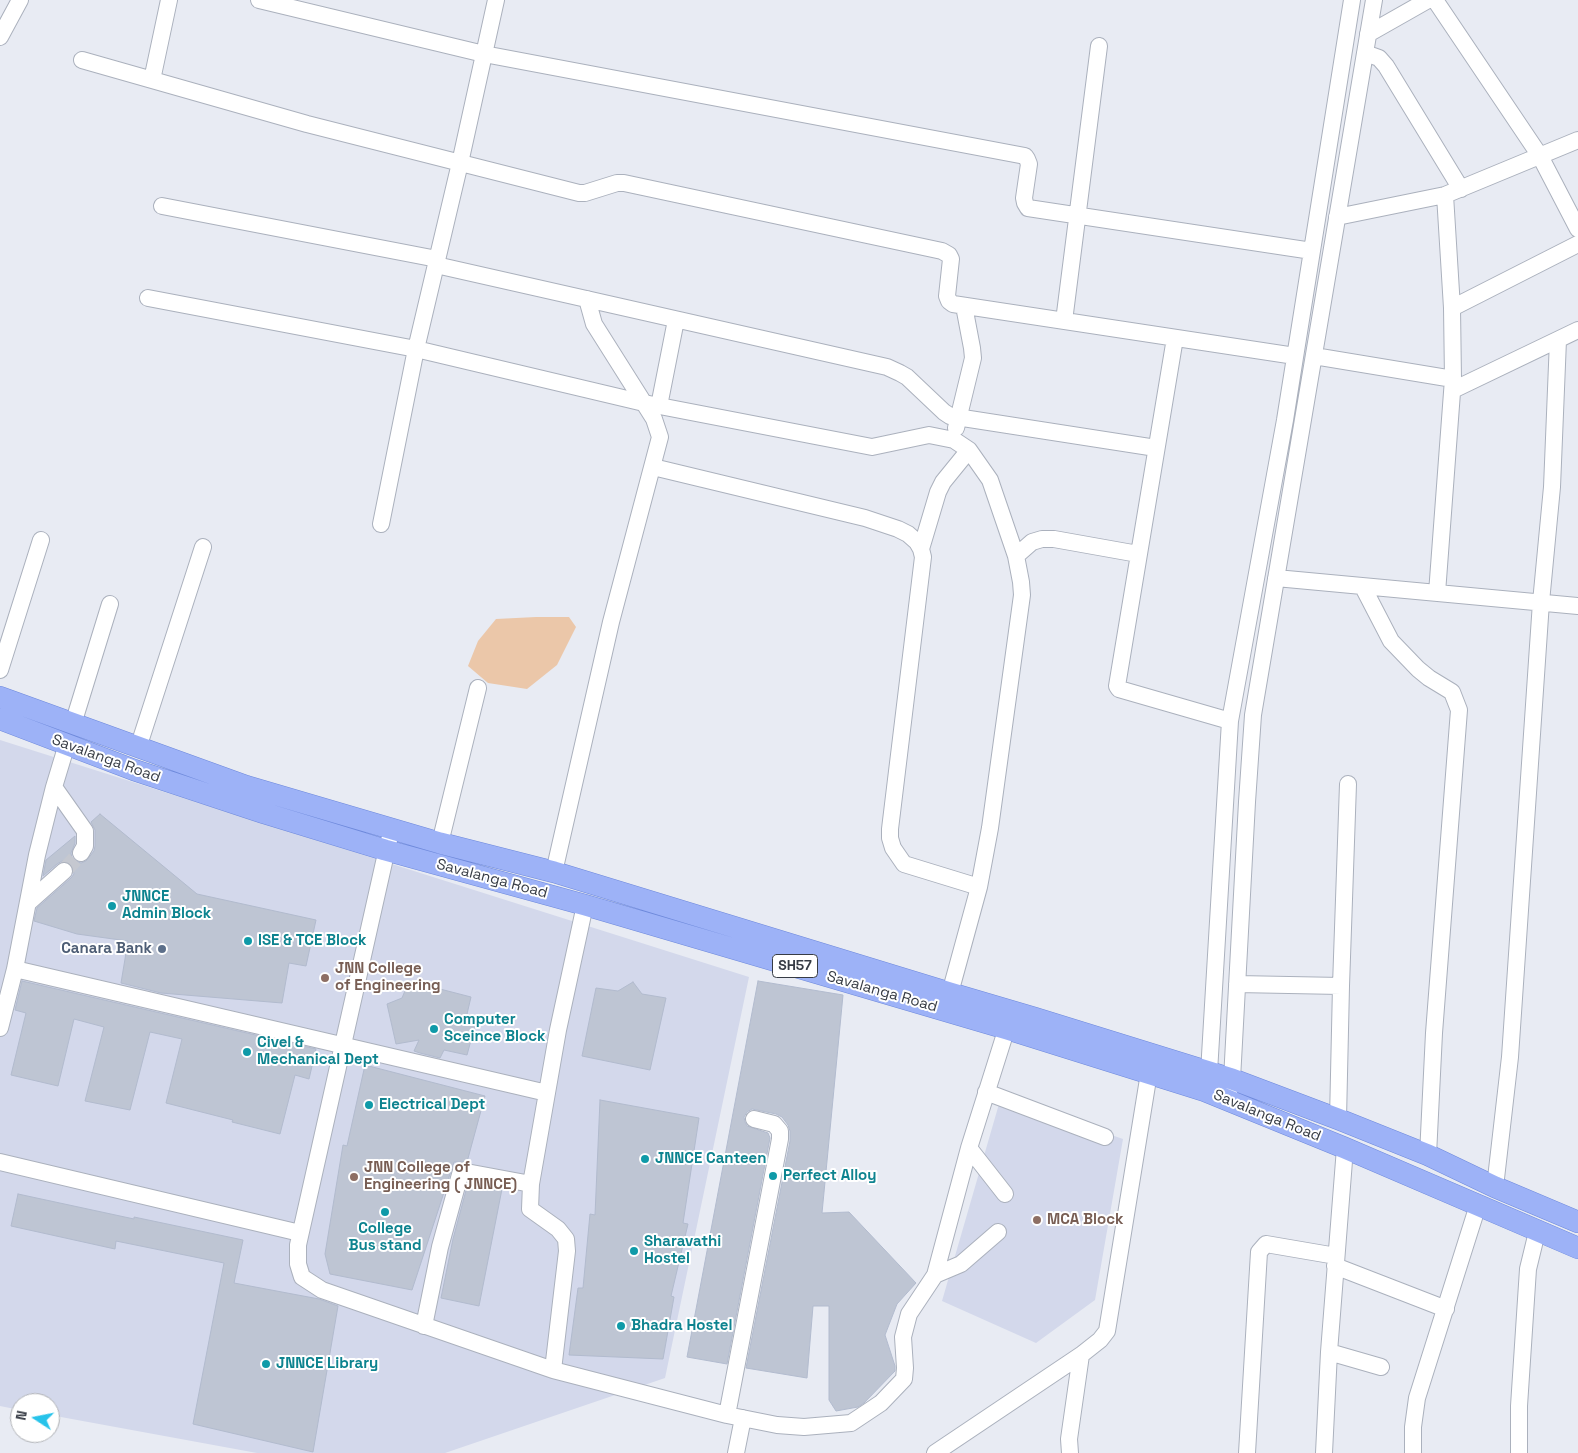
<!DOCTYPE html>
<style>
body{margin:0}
#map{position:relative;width:1578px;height:1453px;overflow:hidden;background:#e8ebf3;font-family:"Space Grotesk",sans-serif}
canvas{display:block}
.north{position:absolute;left:10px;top:1393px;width:50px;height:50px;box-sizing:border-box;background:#fff;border:1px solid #afb1b5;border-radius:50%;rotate:281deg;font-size:14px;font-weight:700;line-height:20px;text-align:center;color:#373c45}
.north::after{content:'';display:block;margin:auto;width:18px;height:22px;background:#27c3ea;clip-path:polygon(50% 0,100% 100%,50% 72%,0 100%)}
</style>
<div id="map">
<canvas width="1578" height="1453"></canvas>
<div class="north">N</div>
</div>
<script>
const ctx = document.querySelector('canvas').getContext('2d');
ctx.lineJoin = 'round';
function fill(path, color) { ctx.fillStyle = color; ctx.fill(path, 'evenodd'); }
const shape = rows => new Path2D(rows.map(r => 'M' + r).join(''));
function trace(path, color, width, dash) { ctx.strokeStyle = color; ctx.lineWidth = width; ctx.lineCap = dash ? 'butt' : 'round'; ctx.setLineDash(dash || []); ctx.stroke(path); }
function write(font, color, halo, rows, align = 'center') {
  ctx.font = font + ' "Space Grotesk",sans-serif'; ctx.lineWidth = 4; ctx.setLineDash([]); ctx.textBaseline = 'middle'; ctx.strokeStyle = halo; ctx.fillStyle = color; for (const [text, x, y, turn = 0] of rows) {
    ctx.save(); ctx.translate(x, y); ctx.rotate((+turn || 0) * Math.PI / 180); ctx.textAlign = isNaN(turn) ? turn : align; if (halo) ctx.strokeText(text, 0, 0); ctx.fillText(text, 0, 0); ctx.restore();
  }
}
const education = shape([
 [0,740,749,977,665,1378,445,1453,257,1453,50,1415,50,1403,20,1403,20,1410,0,1406],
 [1001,1097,1123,1139,1095,1300,1036,1343,942,1301]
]);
const water = shape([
 [536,617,569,617,576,627,557,665,527,689,488,683,468,666,478,641,496,619]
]);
const building = shape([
 [100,814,197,894,316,920,306,966,289,963,282,1003,161,993,121,983,128,941,77,934,34,921,37,908,71,878,74,874,72,865,68,862,62,861,57,864,43,876,46,860,75,836,75,843,71,853,72,858,76,861,81,863,86,861,94,851,95,846,95,830,91,822,100,814],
 [22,981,316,1049,309,1079,295,1075,280,1134,232,1122,233,1120,166,1103,182,1039,150,1032,130,1110,85,1101,104,1027,74,1019,58,1086,11,1075,26,1013,15,1010,22,981],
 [409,981,471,997,467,1014,477,1018,467,1055,444,1050,440,1058,420,1053,414,1051,419,1040,396,1044,387,1004,402,998,409,981],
 [758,981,843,995,822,1213,849,1212,916,1283,897,1304,885,1335,895,1366,895,1371,864,1403,858,1407,836,1411,829,1400,829,1306,813,1306,807,1378,746,1368,790,1141,790,1131,788,1125,782,1117,776,1114,752,1109,747,1112,744,1117,745,1122,747,1126,768,1133,770,1138,727,1364,687,1357,758,981],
 [633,982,642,994,666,998,650,1070,582,1056,596,988,618,991,633,982],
 [365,1065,485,1096,467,1162,454,1162,452,1168,412,1290,330,1274,325,1254,343,1145,347,1146,365,1065],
 [600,1100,699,1118,683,1223,688,1224,671,1296,674,1297,663,1359,569,1355,578,1288,583,1288,590,1214,595,1215,600,1100],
 [468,1183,502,1189,479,1306,441,1298,453,1239,468,1183],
 [18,1194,134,1219,134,1217,243,1240,234,1283,319,1299,338,1306,313,1452,193,1424,224,1263,116,1241,115,1249,11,1226,18,1194]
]);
const minorTunnel = shape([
 [64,871,81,853]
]);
const minor = shape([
 [259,0,484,54,1025,156,1027,159,1029,164,1024,198,1025,203,1028,208,1312,251],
 [1435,0,1540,156,1578,229],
 [1368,34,1428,0],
 [0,37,20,0],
 [1365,53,1379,58,1386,66,1461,189],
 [82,60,307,124,579,193,585,193,617,183,624,183,942,251,949,255,951,259,947,296,949,301,953,304,1295,356],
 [152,80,169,0],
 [162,206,437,259],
 [1337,217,1445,195,1578,140],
 [436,265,887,367,900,373,907,377,944,412,950,416,1156,448],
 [148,298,416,349,644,403,872,447,929,435,954,440,969,450,990,480,1016,556,1021,582,1022,595,990,828,979,887,950,993],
 [1452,308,1578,244],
 [1064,321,1099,46],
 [1175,338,1117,686,1119,689,1230,721],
 [1314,356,1453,379],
 [1453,390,1578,330],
 [659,406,676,320],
 [956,428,973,358,972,348,964,306],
 [653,467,865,518,898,529,908,534,917,542,921,549,923,557,890,829,890,838,893,848,904,864,979,887],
 [381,524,416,349,460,163,496,0],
 [921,549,938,492,943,482,969,450],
 [1016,556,1032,542,1042,539,1054,539,1138,554],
 [1276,578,1578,606],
 [1363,587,1391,641,1418,669,1429,678,1452,692,1459,710,1434,1033,1428,1155],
 [1437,593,1453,379,1452,308,1445,195],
 [0,670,41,540],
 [73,724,110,604],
 [67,744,54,787,37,855,15,969,547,1093],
 [138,748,203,547],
 [54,787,85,831,85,846,81,853],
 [389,840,298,1245,298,1264,302,1277,322,1290,553,1370,567,1251,566,1239,558,1229,530,1209,531,1184,558,1030,585,905],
 [440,843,478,688],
 [554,872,611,622,660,437,654,419,594,324,587,299],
 [28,903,64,871],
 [1237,984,1341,986],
 [0,1028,15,969],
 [1207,1082,1209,1072,1230,721,1285,420,1352,0],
 [1230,1089,1232,1079,1247,802,1253,715,1374,0],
 [986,1092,1105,1137],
 [1338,1119,1341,986,1348,784],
 [969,1148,1005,1194],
 [0,1162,300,1233],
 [1495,1187,1510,1057,1541,602,1552,487,1558,340],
 [1335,1266,1446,1309],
 [935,1275,961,1264,998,1232],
 [424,1326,440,1247,461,1171,531,1184],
 [1329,1352,1381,1367],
 [553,1370,727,1415,777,1425,804,1427,851,1423,881,1403,904,1379,905,1368,903,1337,909,1314,935,1275,969,1148,1010,1018],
 [727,1415,780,1139,780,1131,774,1124,754,1119],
 [736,1453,743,1418],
 [935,1453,1081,1355,1100,1340,1107,1331,1149,1073],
 [1070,1453,1069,1439,1081,1355],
 [1247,1453,1259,1252,1266,1244,1336,1256],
 [1324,1453,1329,1352,1345,1148],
 [1413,1453,1413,1427,1417,1398,1478,1205],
 [1519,1453,1519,1406,1528,1269,1537,1232]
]);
const major = shape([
 [0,697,246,786,440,843,554,872,950,993,1035,1018,1232,1079,1338,1119,1428,1155,1495,1187,1578,1222],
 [0,719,134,770,264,813,385,850,585,905,1007,1029,1205,1091,1345,1148,1578,1248]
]);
const markers = [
 [112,906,5,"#0f9aa8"],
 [248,941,5,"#0f9aa8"],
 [162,949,5,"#5c6f8a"],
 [325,978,5,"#8d6e63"],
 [434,1029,5,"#0f9aa8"],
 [247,1052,5,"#0f9aa8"],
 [369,1105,5,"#0f9aa8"],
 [645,1159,5,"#0f9aa8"],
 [773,1176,5,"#0f9aa8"],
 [354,1177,5,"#8d6e63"],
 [385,1212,5,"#0f9aa8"],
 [1037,1220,5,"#8d6e63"],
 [634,1251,5,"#0f9aa8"],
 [621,1326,5,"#0f9aa8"],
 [266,1364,5,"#0f9aa8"]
];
const shields = [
 [795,966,45]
];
const shieldNames = [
 ["SH57",795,966]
];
const streetNames = [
 ["Savalanga Road",106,759,20],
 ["Savalanga Road",492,879,15],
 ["Savalanga Road",882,992,16],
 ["Savalanga Road",1267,1116,22]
];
const cultureNames = [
 ["JNNCE",122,897],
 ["Admin Block",122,914],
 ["ISE & TCE Block",258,941],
 ["Computer",444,1020],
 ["Sceince Block",444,1037],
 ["Civel &",257,1043],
 ["Mechanical Dept",257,1060],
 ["Electrical Dept",379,1105],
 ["JNNCE Canteen",655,1159],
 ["Perfect Alloy",783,1176],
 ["College",385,1229,"center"],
 ["Bus stand",385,1246,"center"],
 ["Sharavathi",644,1242],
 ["Hostel",644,1259],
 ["Bhadra Hostel",631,1326],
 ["JNNCE Library",276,1364]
];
const serviceNames = [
 ["Canara Bank",152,949]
];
const educationNames = [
 ["JNN College",335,969],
 ["of Engineering",335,986],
 ["JNN College of",364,1168],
 ["Engineering ( JNNCE)",364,1185],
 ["MCA Block",1047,1220]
];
fill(education, '#d3d8eb');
fill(water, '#ebc7a9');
fill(building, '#bec5d3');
trace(building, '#b2bbce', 1);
trace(minorTunnel, '#c5c8d0', 16, [16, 8]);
trace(minor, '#abb1bd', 18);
trace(major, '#6e89db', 22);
trace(minor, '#fff', 16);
trace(major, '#9db2f7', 21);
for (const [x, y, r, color] of markers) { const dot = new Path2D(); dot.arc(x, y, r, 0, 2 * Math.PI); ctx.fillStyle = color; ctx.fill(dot); trace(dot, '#fff', 2); }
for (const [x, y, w] of shields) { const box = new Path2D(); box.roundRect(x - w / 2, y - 11.5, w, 23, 4); ctx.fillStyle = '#fff'; ctx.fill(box); trace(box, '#373c45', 1); }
write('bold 14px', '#373c45', null, shieldNames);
write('15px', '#373c45', '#fff', streetNames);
write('bold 15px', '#0d838f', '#fff', cultureNames, 'left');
write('bold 15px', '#4e5e75', '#fff', serviceNames, 'right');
write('bold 15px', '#785e54', '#fff', educationNames, 'left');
</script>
